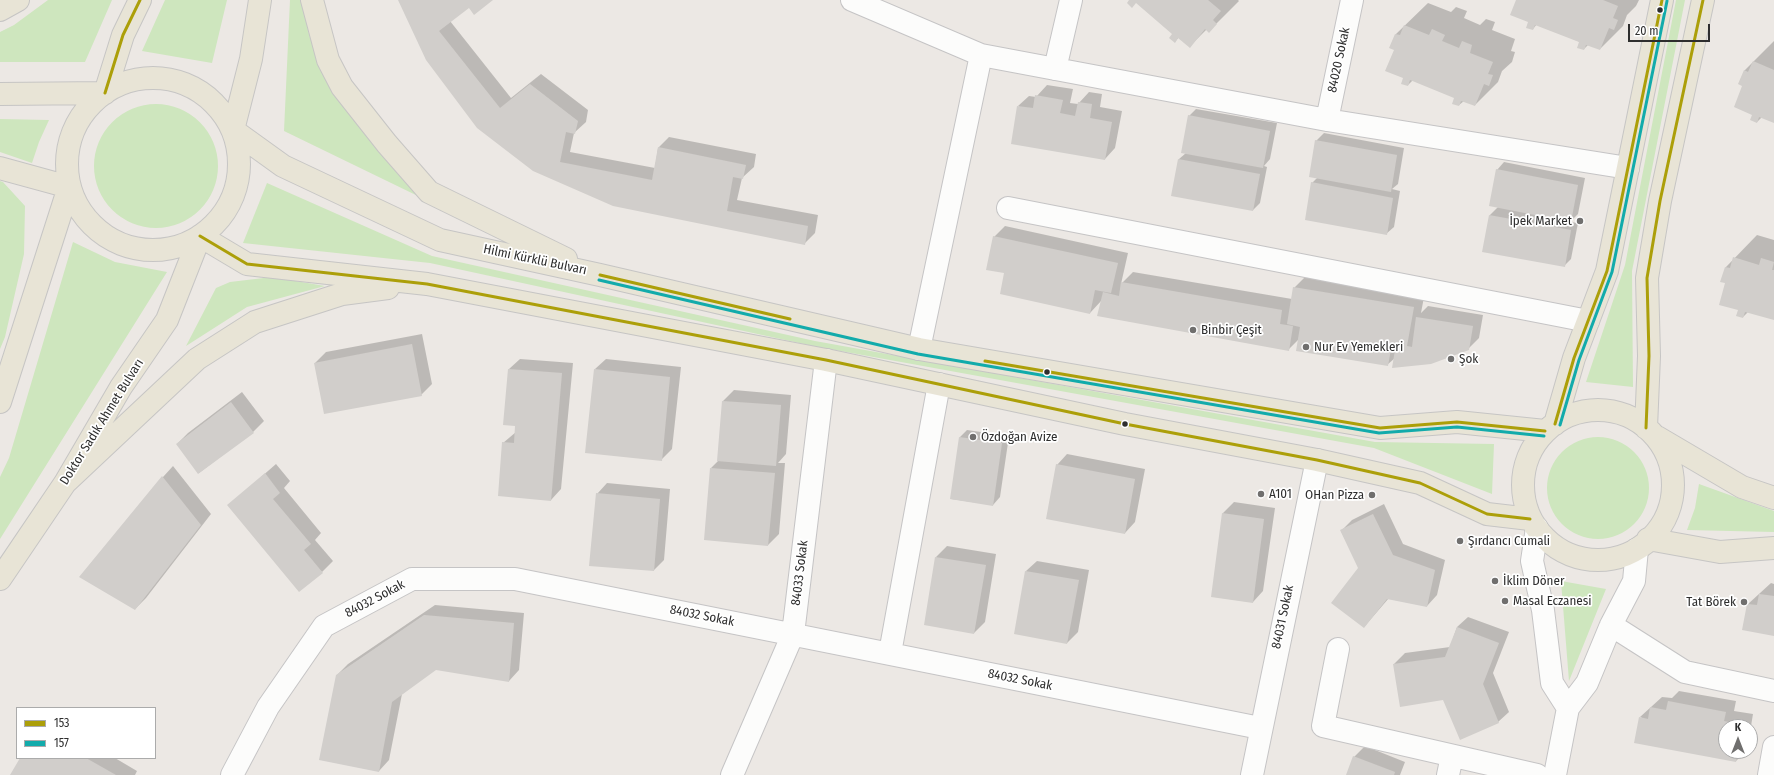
<!DOCTYPE html>
<meta charset="utf-8">
<style>
body{margin:0}
#map{position:relative;width:1774px;height:775px;overflow:hidden;background:#ece8e4;font-family:"Fira Sans Condensed",sans-serif}
canvas{display:block}
.legend{position:absolute;left:16px;top:707px;width:140px;height:52px;box-sizing:border-box;background:#fff;border:1px solid #ababab;margin:0;padding:5px 7px;list-style:none;font-size:12px;color:#2e2e2e}
.legend li{display:flex;align-items:center;gap:8px;height:20px}
.legend b{width:20px;border:1px solid #ababab}
.north{position:absolute;left:1718px;top:719px;width:40px;height:40px;box-sizing:border-box;background:#fff;border:1px solid #ababab;border-radius:50%;rotate:0deg;font-size:11px;font-weight:700;line-height:16px;text-align:center;color:#2e2e2e}
.north::after{content:'';display:block;margin:auto;width:14px;height:18px;background:#706f6e;clip-path:polygon(50% 0,100% 100%,50% 72%,0 100%)}
.scale{position:absolute;left:1628px;top:24px;width:82px;height:18px;box-sizing:border-box;border:2px solid #2e2e2e;border-top:0;padding-left:5px;font-size:12px;line-height:14px;white-space:nowrap;color:#2e2e2e;-webkit-text-stroke:3px #fff;paint-order:stroke}
</style>
<div id="map">
<canvas width="1774" height="775"></canvas>
<ul class="legend">
<li><b style="height:5px;background:#ac9f09"></b>153</li>
<li><b style="height:5px;background:#12abab"></b>157</li>
</ul>
<div class="north">K</div>
<div class="scale">20 m</div>
</div>
<script>
const ctx = document.querySelector('canvas').getContext('2d');
ctx.lineJoin = 'round';
function fill(path, color) { ctx.fillStyle = color; ctx.fill(path, 'evenodd'); }
const shape = rows => new Path2D(rows.map(r => 'M' + r).join(''));
function trace(path, color, width, dash) { ctx.strokeStyle = color; ctx.lineWidth = width; ctx.lineCap = dash ? 'butt' : 'round'; ctx.setLineDash(dash || []); ctx.stroke(path); }
function write(font, color, halo, rows, align = 'center') {
  ctx.font = font + ' "Fira Sans Condensed",sans-serif'; ctx.lineWidth = 3.5; ctx.setLineDash([]); ctx.textBaseline = 'middle'; ctx.strokeStyle = halo; ctx.fillStyle = color; for (const [text, x, y, turn = 0] of rows) {
    ctx.save(); ctx.translate(x, y); ctx.rotate((+turn || 0) * Math.PI / 180); ctx.textAlign = isNaN(turn) ? turn : align; if (halo) ctx.strokeText(text, 0, 0); ctx.fillText(text, 0, 0); ctx.restore();
  }
}
const green = shape([
 [48,0,112,0,85,62,0,62,0,32,14,25],
 [165,0,227,0,212,63,142,51],
 [290,0,301,0,310,38,338,96,422,198,284,131],
 [1676,0,1685,0,1632,271,1633,387,1586,382,1625,265],
 '94 166a62 62 0 1 1 124 0a62 62 0 1 1-124 0Z',
 [0,119,49,120,39,142,32,163,0,152],
 [0,181,3,182,25,206,24,254,5,337,0,349],
 [267,183,432,256,815,341,1375,442,1494,444,1492,494,1374,448,813,346,430,263,243,243],
 [73,242,115,262,167,272,0,539,0,477,9,458],
 [272,277,325,286,247,307,186,346,216,288,230,282],
 '1547 488a51 51 0 1 1 102 0a51 51 0 1 1-102 0Z',
 [1699,484,1774,511,1774,532,1687,530,1695,508],
 [1561,581,1606,589,1569,681]
]);
const shadow = shape([
 [399,0,491,0,469,6,450,21,511,98,541,74,588,110,586,122,574,133,570,152,655,168,658,148,669,137,756,154,754,167,742,178,737,200,818,215,815,233,804,244,533,170],
 [1131,0,1238,0,1239,1,1209,31,1207,29,1190,46,1179,37,1175,42,1174,33,1136,2],
 [1517,0,1639,0,1636,6,1627,15,1623,26,1600,49,1588,45,1584,49,1580,42,1537,24,1533,29],
 [1428,3,1451,12,1456,7,1467,11,1464,18,1480,25,1486,19,1495,22,1492,30,1515,39,1511,51,1515,52,1512,62,1502,71,1498,82,1475,105,1464,101,1459,105,1456,98,1413,80,1408,85,1395,49,1396,34],
 [1774,41,1774,122,1762,117,1757,122,1744,85,1744,71],
 [1047,85,1073,89,1070,103,1078,104,1089,92,1102,94,1100,107,1122,111,1115,148,1105,159,1018,106,1029,96,1036,97],
 [1196,109,1277,123,1270,159,1264,166,1267,167,1260,203,1253,210,1173,195,1179,159,1186,153,1189,116],
 [1324,133,1404,148,1398,184,1392,189,1400,191,1394,227,1386,234,1312,183,1317,178,1316,141],
 [1504,162,1585,178,1578,214,1570,222,1578,223,1571,259,1564,266,1484,251,1490,215,1498,207,1497,170],
 [1005,226,1128,253,1121,284,1133,272,1292,299,1294,288,1305,277,1424,297,1421,313,1428,306,1483,315,1479,338,1468,349,1395,358,1387,365,1299,339,1288,350,1102,300,1090,313,1006,273,994,237],
 [1757,235,1774,240,1774,319,1748,312,1743,317,1727,282,1721,281,1726,267],
 [422,334,432,384,421,395,315,363,326,352],
 [520,359,573,363,561,489,551,500,503,443,516,432,509,369],
 [606,359,681,367,672,449,661,460,595,369],
 [734,390,791,395,786,454,778,463,785,463,779,534,768,545,711,468,718,461,723,401],
 [242,392,264,421,253,432,199,473,177,444,188,433],
 [967,430,1009,436,1000,497,993,505,951,499,960,437],
 [1067,454,1145,469,1135,522,1125,533,1057,465],
 [276,464,290,481,284,488,321,533,315,540,333,561,322,572,229,505],
 [173,466,211,514,146,598,135,609,163,477],
 [607,483,670,489,664,560,654,570,597,494],
 [1234,502,1275,508,1263,591,1253,602,1212,596,1223,513],
 [1384,504,1403,544,1445,560,1437,595,1427,606,1389,598,1364,627,1359,568,1341,531,1352,520],
 [947,546,996,554,985,622,974,633,936,557],
 [1037,561,1089,570,1078,632,1067,643,1026,571],
 [1771,583,1774,584,1774,635,1744,629,1748,604],
 [435,605,524,613,519,670,509,681,436,669,402,694,389,760,379,771,337,675,348,664],
 [1468,617,1509,632,1493,673,1509,712,1498,722,1444,699,1394,664,1405,653,1450,647,1457,627],
 [1679,691,1736,701,1734,711,1753,714,1750,732,1750,727,1726,727,1726,751,1746,751,1736,761,1640,717,1662,697,1672,698],
 [1365,746,1405,762,1400,775,1347,775,1354,757],
 [21,758,115,758,137,771,135,775,11,775]
]);
const building = shape([
 [398,0,493,0,474,15,469,8,439,31,500,108,530,84,578,121,575,134,566,132,560,162,652,180,658,147,746,165,743,179,733,177,727,211,808,226,805,245,613,206,533,171,477,128,426,60],
 [1129,0,1208,0,1221,11,1213,20,1217,24,1209,33,1205,29,1190,48,1178,38,1175,43,1169,38,1172,34,1136,3,1132,8,1127,3],
 [1516,0,1603,0,1618,6,1613,18,1618,20,1614,30,1609,28,1600,50,1586,45,1584,50,1577,48,1579,42,1535,25,1533,30,1526,28,1528,22,1510,15],
 [1404,25,1429,35,1432,29,1445,35,1442,41,1459,48,1462,41,1472,45,1470,53,1493,62,1488,74,1493,75,1489,86,1484,84,1475,106,1461,101,1459,106,1452,104,1454,98,1410,80,1408,86,1401,84,1403,78,1385,71,1394,50,1389,48,1395,34,1400,35],
 [1753,61,1774,70,1774,123,1759,117,1757,123,1750,120,1752,115,1734,107,1742,86,1738,84,1744,70,1748,72],
 [1035,95,1063,100,1060,113,1075,116,1078,102,1092,104,1090,118,1112,122,1105,160,1011,144,1017,106,1033,108],
 [1188,115,1270,131,1263,168,1181,153],
 [1315,140,1397,155,1391,192,1309,177],
 [1178,159,1260,174,1253,211,1171,196],
 [1496,169,1578,185,1571,222,1489,206],
 [1311,182,1393,198,1387,235,1305,220],
 [1489,215,1571,230,1565,267,1482,252],
 [993,236,1118,263,1111,293,1095,290,1090,314,1000,294,1004,273,986,270],
 [1733,257,1759,265,1761,258,1774,262,1772,270,1774,270,1774,320,1745,312,1743,318,1736,316,1738,310,1719,305,1725,283,1720,282,1725,267,1730,268],
 [1121,282,1282,310,1280,324,1293,326,1289,351,1097,316,1103,292,1119,296],
 [1293,287,1414,307,1407,346,1412,347,1416,317,1473,326,1469,350,1431,364,1392,368,1396,344,1392,343,1388,366,1296,351,1300,327,1287,324],
 [412,344,422,396,324,414,314,363],
 [508,369,562,373,551,501,498,496,502,442,514,443,515,426,503,425],
 [594,369,670,377,662,461,585,453],
 [722,401,781,405,776,466,717,461],
 [231,402,254,433,198,474,176,444],
 [959,437,1002,443,993,506,950,499],
 [1056,464,1135,479,1125,534,1046,519],
 [710,468,775,473,768,546,704,540],
 [265,473,280,493,273,499,311,544,304,550,323,573,299,592,227,505],
 [162,476,201,525,135,610,79,577],
 [596,493,660,499,654,571,589,566],
 [1222,513,1264,519,1253,603,1211,597],
 [1373,514,1393,555,1435,570,1427,607,1387,599,1364,628,1331,603,1358,568,1340,530],
 [935,557,986,565,974,634,924,625],
 [1025,571,1079,580,1067,644,1014,634],
 [1759,594,1774,596,1774,636,1742,630,1747,604,1757,605],
 [424,615,514,623,509,682,436,670,392,702,379,772,319,760,336,675],
 [1457,627,1499,643,1483,684,1499,723,1460,740,1443,700,1400,707,1393,664,1445,657],
 [1668,701,1726,712,1724,721,1743,725,1743,727,1726,727,1726,751,1738,751,1736,762,1634,743,1639,717,1648,719,1650,707,1666,710],
 [1353,756,1395,772,1394,775,1346,775],
 [20,758,86,758,116,775,10,775]
]);
const minor = shape([
 [852,0,981,55],
 [1055,69,1071,0],
 [1327,120,1352,0],
 [1008,208,1588,321],
 [919,349,981,55,1327,120,1628,168],
 [1537,528,1532,561,1543,610,1552,683,1568,708],
 [1611,625,1685,672,1774,691],
 [1338,649,1323,726,1537,775],
 [890,653,939,384],
 [232,775,268,707,324,626,412,579,515,579,1260,728],
 [732,775,793,634,826,360],
 [1252,775,1317,460],
 [1448,775,1452,756],
 [1555,775,1568,708,1587,683,1611,625,1634,581,1637,549],
 [1769,775,1774,747]
]);
const major = shape([
 [312,0,328,60,342,87,387,144,429,192,566,259],
 [0,10,18,0],
 '67 164a86 86 0 1 1 172 0a86 86 0 1 1-172 0Z',
 [105,93,123,35,140,0],
 [0,94,105,93],
 [233,130,283,166,440,240,600,275,919,349,1380,428,1457,422,1545,431],
 [233,130,251,59,260,0],
 [0,168,69,187],
 [200,236,247,264,427,284,826,360,1125,424,1317,460,1420,483,1487,514,1530,519],
 [0,402,69,187],
 '1523 485a75 75 0 1 1 150 0a75 75 0 1 1-150 0Z',
 [1555,424,1574,358,1607,271,1662,0],
 [1646,428,1649,356,1647,278,1660,201,1703,0],
 [1657,437,1742,487,1774,498],
 [65,483,197,359,255,322,342,294,388,288],
 [1648,539,1720,552,1774,548],
 [0,579,65,483,121,387,167,320,200,236]
]);
const bus1 = shape([
 [105,93,123,35,140,0],
 [200,236,247,264,427,284,826,360,1125,424,1317,460,1420,483,1487,514,1530,519],
 [600,275,790,319],
 [985,361,1380,428,1457,422,1545,431],
 [1555,424,1574,358,1607,271,1662,0],
 [1646,428,1649,356,1647,278,1660,201,1703,0]
]);
const bus2 = shape([
 [599,280,918,354,1379,433,1457,427,1544,436],
 [1560,425,1579,360,1612,272,1667,1]
]);
const markers = [
 [1660,10,3.5,"#2e2e2e"],
 [1580,221,4,"#706f6e"],
 [1193,330,4,"#706f6e"],
 [1306,347,4,"#706f6e"],
 [1451,359,4,"#706f6e"],
 [1047,372,3.5,"#2e2e2e"],
 [1125,424,3.5,"#2e2e2e"],
 [973,437,4,"#706f6e"],
 [1261,494,4,"#706f6e"],
 [1372,495,4,"#706f6e"],
 [1460,541,4,"#706f6e"],
 [1495,581,4,"#706f6e"],
 [1505,601,4,"#706f6e"],
 [1744,602,4,"#706f6e"]
];
const streetNames = [
 ["84020 Sokak",1339,60,-78],
 ["Hilmi Kürklü Bulvarı",535,260,12],
 ["Doktor Sadık Ahmet Bulvarı",102,422,-58],
 ["84033 Sokak",800,573,-83],
 ["84032 Sokak",375,599,-28],
 ["84032 Sokak",702,616,11],
 ["84031 Sokak",1283,617,-78],
 ["84032 Sokak",1020,680,11]
];
const poiNames = [
 ["İpek Market",1572,221,"right"],
 ["Binbir Çeşit",1201,330],
 ["Nur Ev Yemekleri",1314,347],
 ["Şok",1459,359],
 ["Özdoğan Avize",981,437],
 ["A101",1269,494],
 ["OHan Pizza",1364,495,"right"],
 ["Şırdancı Cumali",1468,541],
 ["İklim Döner",1503,581],
 ["Masal Eczanesi",1513,601],
 ["Tat Börek",1736,602,"right"]
];
fill(green, '#cee6be');
fill(shadow, '#0003');
fill(building, '#d1cecb');
trace(minor, '#c5c4c5', 24);
trace(major, '#c6c5c4', 24);
trace(minor, '#fcfcfb', 22);
trace(major, '#e8e4d6', 22);
trace(bus1, '#ac9f09', 3);
trace(bus2, '#12abab', 3);
for (const [x, y, r, color] of markers) { const dot = new Path2D(); dot.arc(x, y, r, 0, 2 * Math.PI); ctx.fillStyle = color; ctx.fill(dot); trace(dot, '#fff', 1.5); }
write('13px', '#2e2e2e', '#fff', streetNames);
write('13px', '#2e2e2e', '#fff', poiNames, 'left');
</script>
